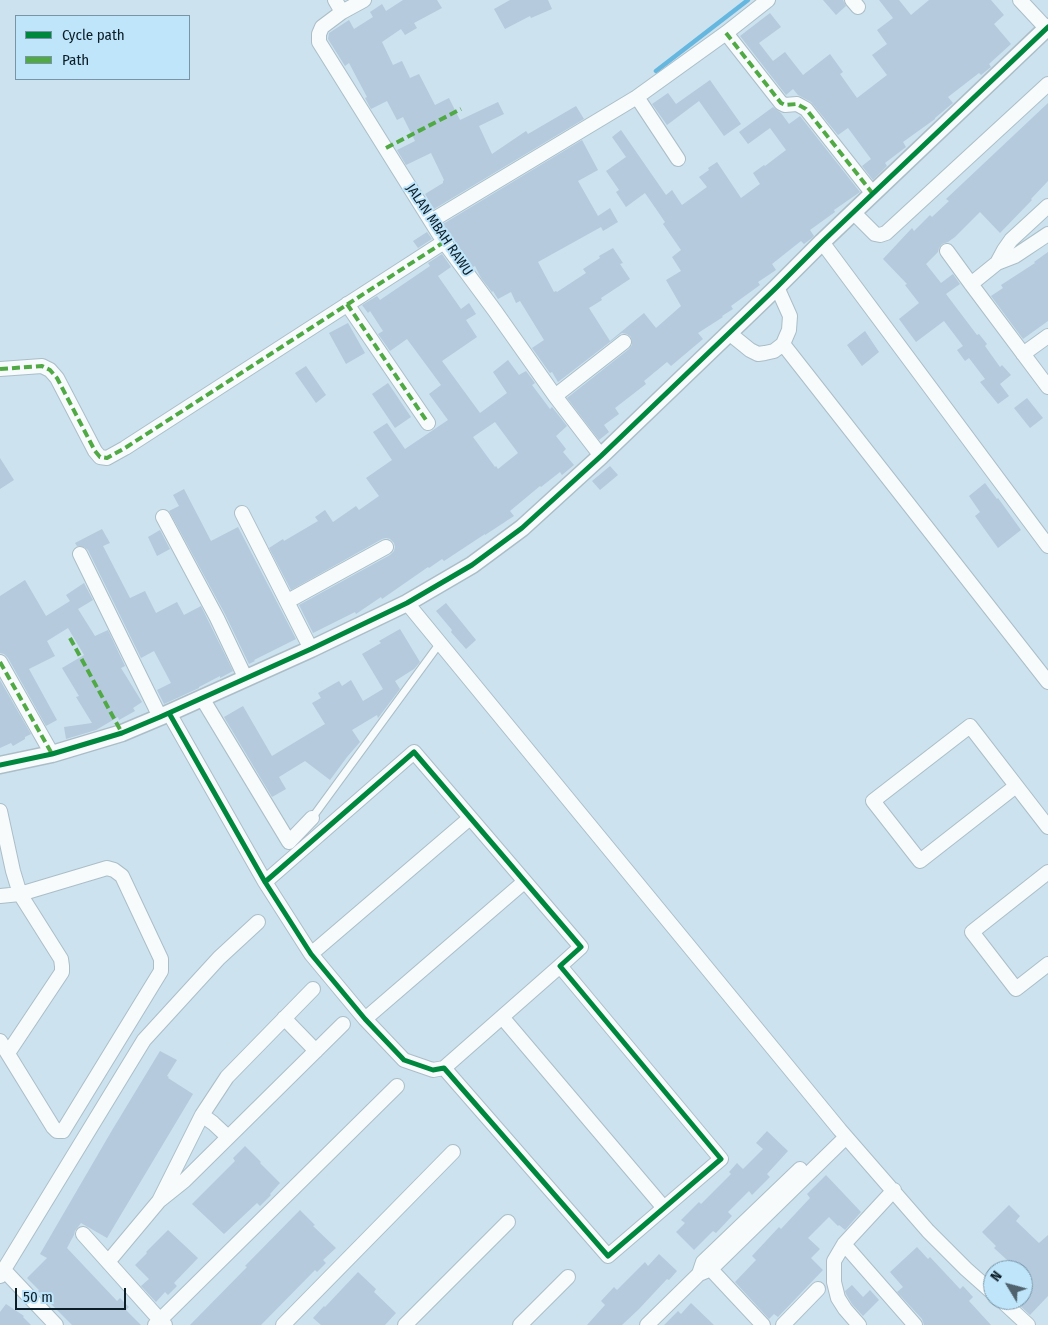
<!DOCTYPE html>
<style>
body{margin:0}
#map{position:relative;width:1048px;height:1325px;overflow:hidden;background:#cce2ee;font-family:"Fira Sans Condensed",sans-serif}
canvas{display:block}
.legend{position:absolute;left:15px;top:15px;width:175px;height:65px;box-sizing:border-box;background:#bfe5fb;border:1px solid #7795a6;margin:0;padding:6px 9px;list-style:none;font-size:15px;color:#0b1d27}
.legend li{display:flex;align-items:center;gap:10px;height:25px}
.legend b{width:25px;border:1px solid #7795a6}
.north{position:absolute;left:983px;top:1260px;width:50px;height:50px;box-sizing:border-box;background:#bfe5fb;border:1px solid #7795a6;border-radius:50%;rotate:307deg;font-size:14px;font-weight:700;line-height:20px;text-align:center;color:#0b1d27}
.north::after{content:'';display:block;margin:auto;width:18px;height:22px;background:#4f626d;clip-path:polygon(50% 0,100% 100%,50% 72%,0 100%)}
.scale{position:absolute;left:15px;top:1288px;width:111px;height:22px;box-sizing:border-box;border:2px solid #0b1d27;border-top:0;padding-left:6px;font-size:15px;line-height:18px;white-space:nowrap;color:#0b1d27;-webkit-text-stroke:4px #bfe5fb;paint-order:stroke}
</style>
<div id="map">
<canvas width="1048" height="1325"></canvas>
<ul class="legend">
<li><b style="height:6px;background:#00873e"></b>Cycle path</li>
<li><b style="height:6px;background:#50a944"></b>Path</li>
</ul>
<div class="north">N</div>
<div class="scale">50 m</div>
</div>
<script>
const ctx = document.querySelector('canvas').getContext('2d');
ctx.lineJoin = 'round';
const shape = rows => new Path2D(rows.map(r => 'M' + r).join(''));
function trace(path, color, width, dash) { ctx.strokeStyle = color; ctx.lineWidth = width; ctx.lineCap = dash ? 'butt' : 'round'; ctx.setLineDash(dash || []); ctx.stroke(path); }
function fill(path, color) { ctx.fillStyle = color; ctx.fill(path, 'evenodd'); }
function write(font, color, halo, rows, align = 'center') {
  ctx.font = font + ' "Fira Sans Condensed",sans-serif'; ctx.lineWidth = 4; ctx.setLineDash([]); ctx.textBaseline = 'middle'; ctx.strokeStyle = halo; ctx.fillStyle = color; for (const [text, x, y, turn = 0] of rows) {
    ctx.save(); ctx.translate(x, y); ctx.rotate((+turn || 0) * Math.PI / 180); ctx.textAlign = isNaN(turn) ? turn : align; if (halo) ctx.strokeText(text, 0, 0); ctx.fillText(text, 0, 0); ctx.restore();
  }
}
const stream = shape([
 [656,71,748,0]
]);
const building = shape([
 [403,0,437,0,442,8,414,23,417,28,405,35,401,29,382,42,393,65,402,61,410,78,419,74,435,105,449,98,460,120,498,102,504,114,479,126,492,154,526,131,528,134,576,106,584,119,434,209,425,194,443,183,443,181,444,180,431,153,406,165,397,150,415,141,403,117,397,120,387,101,371,109,365,98,367,97,349,63,345,66,328,39,329,33,349,20,354,29,373,17,370,12,382,4,386,11],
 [510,0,548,0,552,9,531,18,530,16,505,29,494,9],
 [823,0,843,0,846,6,836,15],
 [879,0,899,0,911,15,929,0,991,0,1004,15,994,24,1011,44,989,64,991,67,981,75,979,73,948,97,953,103,935,118,935,119,903,142,906,147,885,163,887,166,873,180,862,166,871,159,848,128,838,135,811,102,798,95,793,89,786,95,740,36,770,13,781,27,759,43,773,61,785,52,803,75,830,54,843,72,840,74,857,98,887,75,872,55,887,44,877,30,893,18],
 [710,80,741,124,724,136,699,101,667,125,652,104,668,93,676,104],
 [1048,103,1048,181,1031,199,1032,200,1000,233,980,212,955,237,948,242,942,244,939,248,938,252,926,264,941,283,953,274,960,284,946,294,977,335,979,334,987,344,985,346,1000,367,1002,365,1011,375,1000,384,1009,396,998,404,980,382,985,379,969,358,965,361,957,350,963,346,944,321,916,342,899,319,919,303,905,285,907,284,883,259,912,228,914,231,930,215,932,217,949,201,946,199],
 [773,107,781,113,789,124,800,116,860,192,834,210,835,212,810,230,814,236,812,238,804,244,801,241,772,264,776,270,758,282,760,285,731,306,733,309,722,316,723,317,698,333,703,339,671,366,667,362,644,381,646,384,615,408,619,414,604,425,609,432,599,440,567,398,629,349,632,345,631,337,627,334,622,333,619,335,558,382,552,372,550,373,532,348,544,340,520,301,516,303,511,292,498,299,493,291,492,292,481,278,475,266,473,267,443,224,582,140,598,170,578,181,598,216,610,208,618,222,603,231,601,227,538,262,554,292,556,291,557,292,586,273,583,269,600,258,599,256,613,248,623,263,620,264,630,279,601,298,602,300,589,308,610,341,644,313,656,328,681,306,666,280,681,271,672,257,681,250,663,224,665,222,645,193,626,207,616,192,619,190,606,171,626,157,612,137,621,130,666,195,672,190,682,205,707,187,699,177,709,170,708,168,717,162,741,198,760,184,753,173,764,165,765,166,786,150,770,128,748,144,739,132],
 [427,232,432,239,418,248,413,241],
 [1048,252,1048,321,1023,339,991,296,1003,288,1001,285,1035,263,1034,262],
 [442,254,451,267,438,276,461,309,469,303,476,314,466,320,477,337,442,361,480,413,507,393,493,372,508,360,519,375,526,371,535,383,532,385,550,409,552,407,567,426,556,436,566,449,563,452,574,465,562,475,560,472,541,487,540,486,510,511,514,516,485,535,485,534,444,561,442,559,429,568,428,567,382,599,381,597,356,614,355,612,313,633,299,605,390,555,394,551,395,547,394,543,390,539,386,538,382,539,291,590,269,548,283,539,284,541,318,521,315,517,325,510,333,522,356,506,359,510,379,496,366,478,392,460,373,432,387,423,405,449,448,420,429,394,441,385,407,339,390,351,378,334,383,331,370,311,368,313,362,305,377,296,380,300,430,266,428,263],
 [495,422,518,453,498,469,496,466,495,467,473,437],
 [348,323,365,353,346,364,329,333],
 [865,331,879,352,862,366,847,345],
 [306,366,326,395,316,403,295,373],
 [388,383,411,417,395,428,372,394],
 [1027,398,1043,418,1030,428,1014,408],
 [0,458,14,480,0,489],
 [610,466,618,475,600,490,592,481],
 [985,483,997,499,998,498,1021,530,998,548,975,516,980,512,969,496],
 [184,489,211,541,238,527,296,639,254,660,255,661,249,664,225,614,169,511,179,506,173,495],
 [102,529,110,543,103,546,130,598,145,591,156,613,177,602,184,615,201,606,233,671,220,678,220,676,199,687,199,688,164,704,157,690,171,683,154,651,141,658,88,550,84,547,77,546,75,543],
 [160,530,170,549,157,556,148,537],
 [25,580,46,616,70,601,66,595,84,583,93,600,78,609,95,636,108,630,125,666,121,668,142,702,133,708,135,711,119,720,118,717,96,730,66,739,64,727,92,723,76,697,79,696,62,668,84,655,68,628,47,641,55,656,29,669,57,720,46,726,8,658,4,654,0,653,0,596],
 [446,603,476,640,466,649,451,632,452,630,436,611],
 [400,629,420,662,414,669,395,681,400,689,378,718,377,715,352,730,360,742,347,757,330,780,305,761,279,777,286,789,272,797,224,717,243,706,272,756,325,724,312,703,321,698,318,693,339,681,342,686,351,680,363,701,383,689,362,654,381,643,379,641],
 [0,680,31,734,25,737,25,739,13,746,11,743,0,748],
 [160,1051,177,1060,167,1076,169,1077,168,1078,193,1094,107,1238,81,1223,75,1231,74,1235,67,1248,117,1301,120,1298,129,1307,126,1310,141,1325,72,1325,38,1291,39,1290,27,1278,47,1258,40,1254,111,1132],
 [767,1131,788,1151,767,1174,770,1177,752,1195,749,1191,728,1212,732,1216,716,1233,713,1231,694,1250,676,1232,685,1223,681,1220,699,1202,701,1204,731,1174,729,1172,737,1163,743,1169,763,1149,756,1143],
 [245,1146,261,1162,260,1163,280,1183,270,1194,271,1195,260,1206,257,1203,224,1234,192,1204,235,1161,233,1158],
 [826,1175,861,1212,845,1230,839,1225,838,1226,829,1217,808,1238,820,1249,811,1258,823,1270,778,1317,774,1314,769,1319,735,1282,756,1260,752,1256,779,1227,781,1229,810,1198,807,1194],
 [1009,1205,1020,1216,1016,1221,1039,1243,1048,1235,1048,1296,1030,1315,1014,1300,1023,1300,1023,1270,1018,1270,994,1248,996,1246,982,1232],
 [300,1210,315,1225,313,1226,336,1248,323,1260,326,1263,317,1272,315,1270,261,1325,190,1325,247,1267,245,1266],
 [168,1230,198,1258,174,1283,177,1286,168,1295,165,1292,156,1302,141,1286,149,1279,135,1265,147,1253,146,1252],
 [917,1247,928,1259,930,1257,960,1289,963,1286,973,1297,969,1301,991,1325,924,1325,922,1319,897,1292,903,1287,890,1272],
 [659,1254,677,1271,669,1280,667,1279,639,1309,622,1325,587,1325,605,1305,601,1301,614,1287,617,1290,645,1262,648,1266],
 [358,1272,376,1289,374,1292,396,1313,385,1325,321,1325,313,1318,324,1306,325,1307],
 [852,1285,863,1297,870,1290,879,1300,863,1316,852,1304,846,1294,845,1291],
 [691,1303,714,1325,664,1325,678,1311,681,1314],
 [6,1304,24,1316,23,1317,31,1325,0,1325,0,1312]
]);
const service = shape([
 [312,818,440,643]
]);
const minor = shape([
 [335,0,342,12,322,27,319,34,319,42,444,242,495,311,555,396,601,456],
 [852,0,858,7],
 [1020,0,1047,29],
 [342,12,364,0],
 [726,33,781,103,785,105,797,104,806,109,873,194],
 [637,97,678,159],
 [854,213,875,234,880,235,886,233,1048,84],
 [431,221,637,97,726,33,768,0],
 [822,242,1048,546],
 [947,251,971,284,1048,387],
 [997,263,1004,250,1011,240,1048,206],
 [971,284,997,263,1015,256,1048,234],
 [347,304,428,423],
 [729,333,750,350,758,354,765,353,774,351,783,344,789,330,790,316,777,287],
 [783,344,1048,682],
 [1023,354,1048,336],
 [0,369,42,366,50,370,57,378,95,451,100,457,107,458,125,448,444,242],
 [555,396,624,342],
 [242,513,311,649],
 [163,517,217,618,246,679],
 [80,554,160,717],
 [288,601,386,547],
 [407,603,840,1130,928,1231,966,1269,993,1293],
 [0,662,52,754],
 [202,698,289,842,312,818],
 [169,713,265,882,311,954,365,1019,404,1060,433,1070,444,1068,608,1256,721,1159,560,966,581,947,414,752,265,882],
 [1016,786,920,861,873,801,970,726,1048,827],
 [0,811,13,871,20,894,61,959,62,966,62,972,8,1053],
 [1048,872,972,932,1016,989,1048,964],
 [0,896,20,894,107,868,114,870,122,876,161,959,161,971,63,1131,57,1131,53,1127,0,1041],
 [311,954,470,818],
 [502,1017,664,1208],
 [284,1018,316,1051],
 [365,1019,524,882],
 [444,1068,560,966],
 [202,1115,227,1077,313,989],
 [159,1201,184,1181,343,1024],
 [83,1234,160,1320,155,1325],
 [844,1244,915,1325],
 [108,1262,159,1201,202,1115,213,1123,228,1137],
 [704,1262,763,1325],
 [4,1270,56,1325],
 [699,1274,703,1262,800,1169],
 [0,1276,144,1040,219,958,258,922],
 [1001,1300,1028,1325],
 [165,1325,160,1320,397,1086],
 [283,1325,453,1152],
 [405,1325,508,1222],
 [520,1325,568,1277],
 [647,1325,699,1274,711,1269,846,1137],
 [783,1325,818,1289],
 [859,1325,845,1309,838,1298,834,1282,834,1261,844,1244,894,1190]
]);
const tertiary = shape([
 [0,765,52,754,122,733,160,717,311,649,407,603,472,565,522,528,601,456,777,287,822,242,1048,27]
]);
const quiet = shape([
 [726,33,781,103,785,105,797,104,806,109,873,194],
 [386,148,461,109],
 [347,304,428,423],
 [0,369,42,366,50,370,57,378,95,451,100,457,107,458,125,448,444,242],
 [70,638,122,733],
 [0,662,52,754]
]);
const cycleway = shape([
 [169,713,265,882,311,954,365,1019,404,1060,433,1070,444,1068,608,1256,721,1159,560,966,581,947,414,752,265,882],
 [0,765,52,754,122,733,160,717,311,649,407,603,472,565,522,528,601,456,777,287,822,242,1048,27]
]);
const streetNames = [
 ["JALAN MBAH RAWU",439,230,56]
];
trace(stream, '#66b7df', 4.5);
fill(building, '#b5cadd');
trace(service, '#abbec8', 9);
trace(minor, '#abbec8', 16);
trace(tertiary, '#abbec8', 19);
trace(service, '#f7fbfc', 7);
trace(minor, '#f7fbfc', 14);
trace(tertiary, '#f7fbfc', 16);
trace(quiet, '#50a944', 4, [8, 4]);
trace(cycleway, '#00873e', 5);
write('14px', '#0b1d27', '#bfe5fb', streetNames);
</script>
